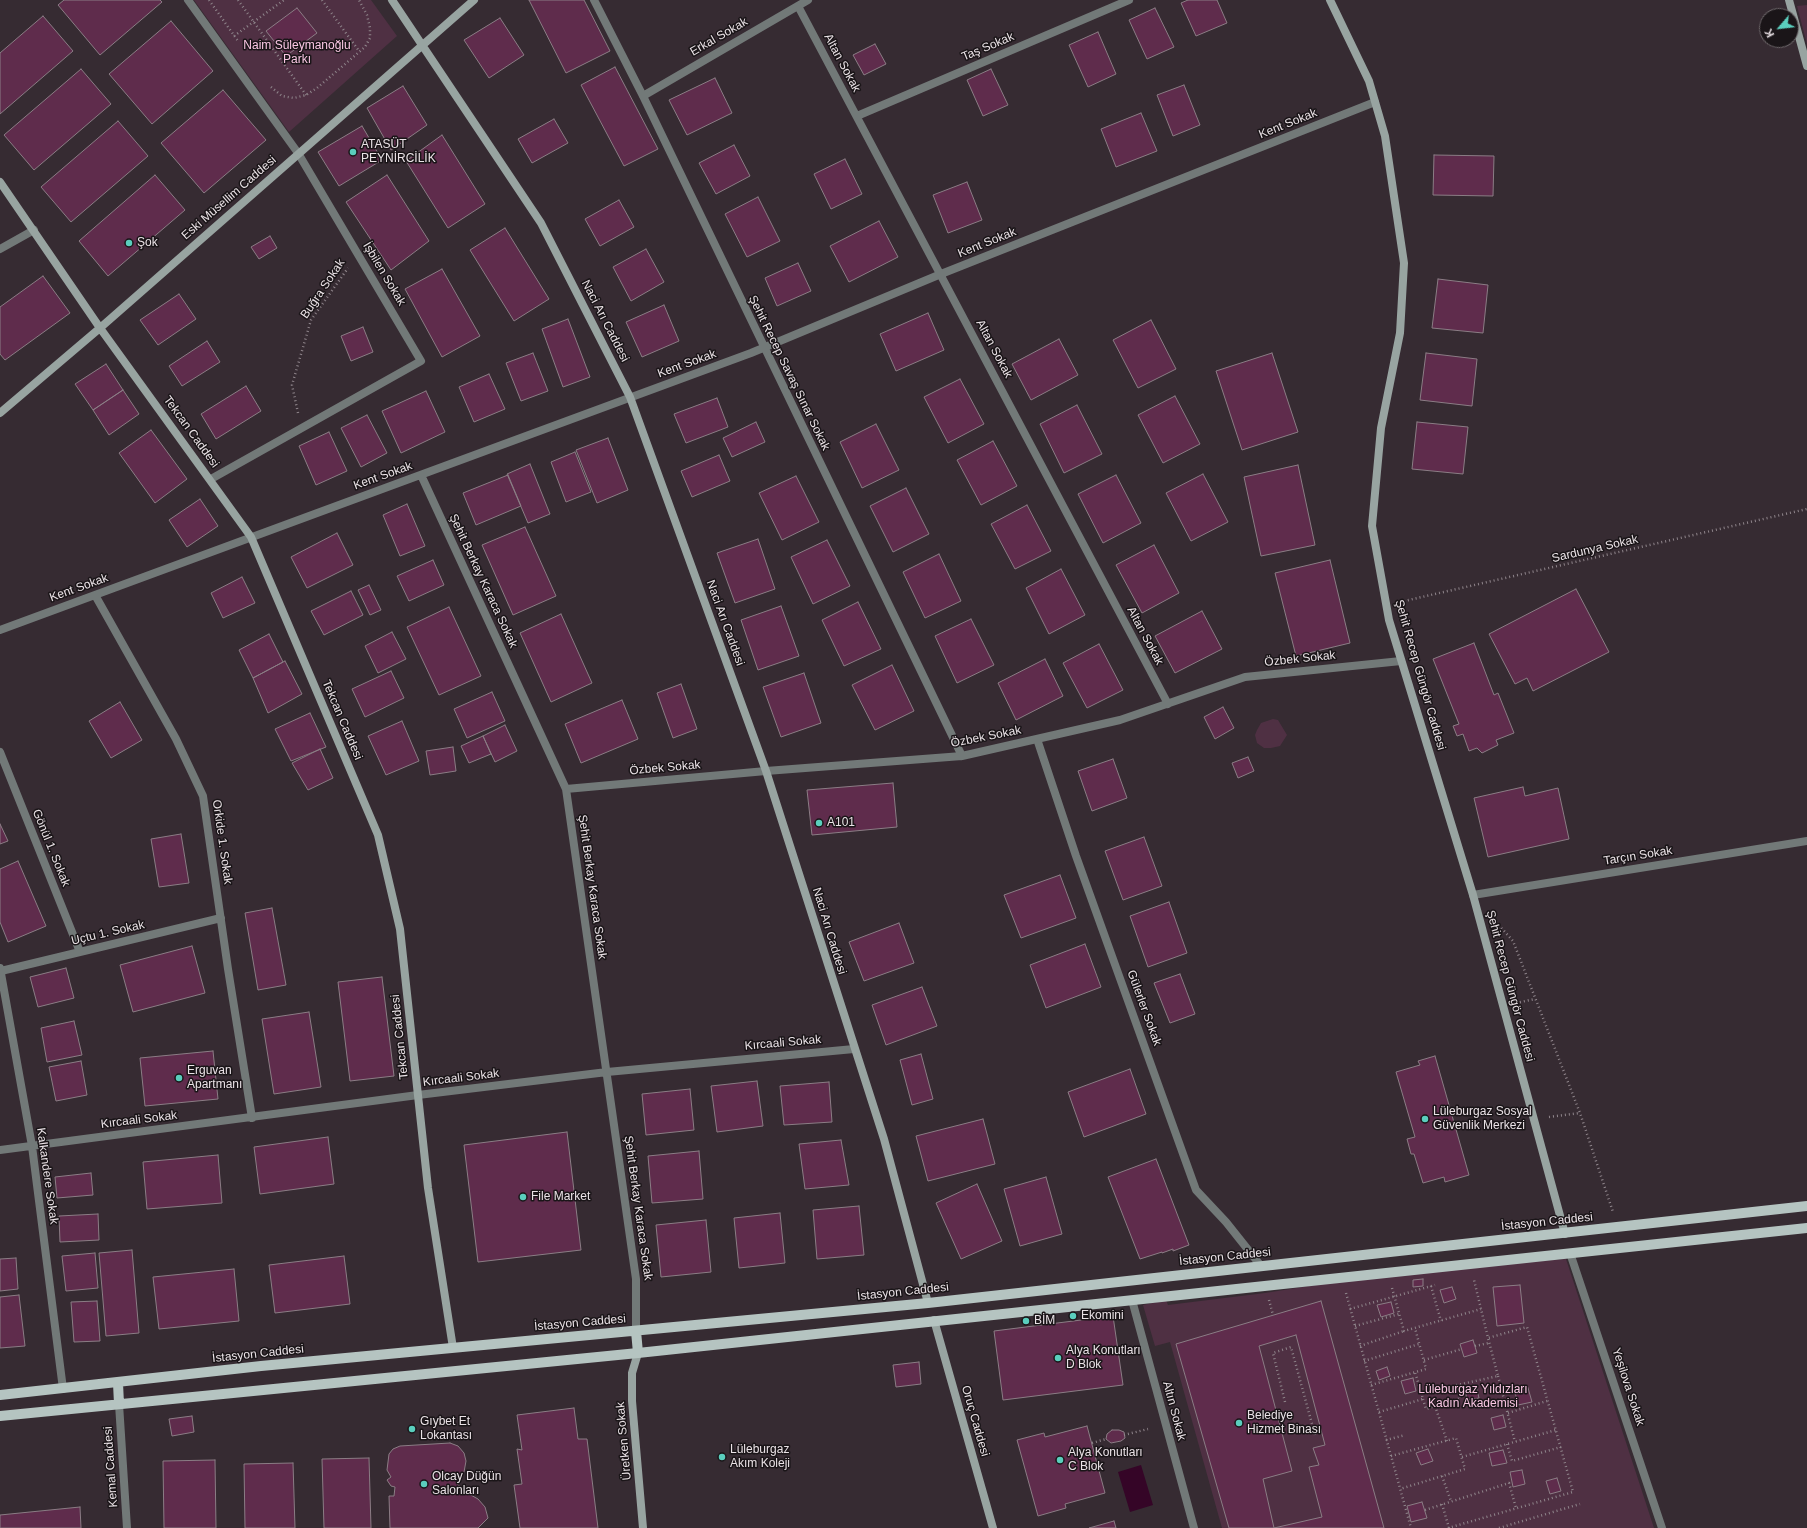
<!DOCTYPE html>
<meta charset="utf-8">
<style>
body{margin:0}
#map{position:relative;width:1807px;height:1528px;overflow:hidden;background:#362b32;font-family:Helvetica,sans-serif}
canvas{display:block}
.north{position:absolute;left:1759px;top:8px;width:40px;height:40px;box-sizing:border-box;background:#1a1518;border:1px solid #6d676a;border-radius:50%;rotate:242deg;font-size:11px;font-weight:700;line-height:16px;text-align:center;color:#eae2e6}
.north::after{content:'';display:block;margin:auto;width:14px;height:18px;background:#5acebd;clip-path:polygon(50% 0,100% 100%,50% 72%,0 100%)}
</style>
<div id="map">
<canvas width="1807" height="1528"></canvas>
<div class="north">K</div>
</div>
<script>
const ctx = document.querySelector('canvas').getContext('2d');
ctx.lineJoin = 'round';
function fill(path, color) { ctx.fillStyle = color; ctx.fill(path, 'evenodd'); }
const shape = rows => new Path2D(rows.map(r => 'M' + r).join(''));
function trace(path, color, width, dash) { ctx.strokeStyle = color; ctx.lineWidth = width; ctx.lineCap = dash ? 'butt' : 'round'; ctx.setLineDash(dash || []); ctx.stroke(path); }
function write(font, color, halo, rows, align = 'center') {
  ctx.font = font + ' Helvetica,sans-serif'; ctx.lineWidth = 3; ctx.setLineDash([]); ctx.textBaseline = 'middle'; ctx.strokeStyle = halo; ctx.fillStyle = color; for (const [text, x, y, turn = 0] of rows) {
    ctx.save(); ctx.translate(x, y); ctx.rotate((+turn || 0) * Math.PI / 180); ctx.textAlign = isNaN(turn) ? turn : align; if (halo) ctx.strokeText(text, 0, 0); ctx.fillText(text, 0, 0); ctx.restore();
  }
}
const green = shape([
 [194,0,371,0,397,36,289,132],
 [1807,5,1807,44,1797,6],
 [1273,719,1278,720,1287,735,1280,746,1271,748,1264,748,1257,743,1255,735,1257,730,1261,723],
 [1566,1259,1654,1528,1222,1528,1170,1342,1155,1346,1143,1305,1166,1300,1168,1305,1265,1293,1410,1270]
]);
const water = shape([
 [1141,1465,1153,1505,1130,1512,1118,1472]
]);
const building = shape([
 [64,0,160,0,162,2,100,55,58,5,64,0],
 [529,0,584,0,610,51,566,73,529,0],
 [1188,0,1217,0,1227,23,1196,36,1181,3,1188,0],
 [297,8,317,33,286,56,266,31,297,8],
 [1155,8,1174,47,1147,59,1129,20,1155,8],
 [43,16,73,51,0,114,0,53,43,16],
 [500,18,524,55,489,78,464,40,500,18],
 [171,21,213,71,152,124,109,74,171,21],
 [1098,32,1116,74,1088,87,1069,45,1098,32],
 [875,44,886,64,864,75,853,55,875,44],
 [615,67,658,149,624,166,581,85,615,67],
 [81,69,111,104,34,170,4,135,81,69],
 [991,69,1008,105,983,116,967,80,991,69],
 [715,78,732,113,687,135,669,100,715,78],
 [1184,85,1200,125,1173,136,1157,95,1184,85],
 [403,86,427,125,391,150,367,108,403,86],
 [223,90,266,140,204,193,161,143,223,90],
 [1141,113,1157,151,1116,167,1101,129,1141,113],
 [554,119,568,143,532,163,518,139,554,119],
 [118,121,148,156,71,222,41,187,118,121],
 [362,126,382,160,339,186,318,152,362,126],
 [442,135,485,204,448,228,406,161,442,135],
 [734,145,750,176,716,194,699,163,734,145],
 [1434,155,1494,156,1493,196,1433,195,1434,155],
 [845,159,862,194,831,209,814,174,845,159],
 [155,175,185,210,108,276,79,241,155,175],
 [387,175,429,241,391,270,346,202,387,175],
 [967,182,982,220,948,233,933,195,967,182],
 [758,197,780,241,747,257,725,214,758,197],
 [619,200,634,227,600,246,585,219,619,200],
 [879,221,898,257,849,282,830,246,879,221],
 [505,228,549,299,514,321,470,250,505,228],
 [270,236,277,248,259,259,251,247,270,236],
 [646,249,664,282,631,301,613,267,646,249],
 [798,263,811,291,777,306,765,278,798,263],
 [442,269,480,336,442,357,405,289,442,269],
 [43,276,70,313,5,360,0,354,0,307,43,276],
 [1438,279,1488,285,1483,333,1432,328,1438,279],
 [179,294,196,319,158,345,140,320,179,294],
 [664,305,679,341,642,357,626,322,664,305],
 [928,313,944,350,896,371,880,334,928,313],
 [568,319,590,377,563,387,542,329,568,319],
 [1151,320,1176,369,1138,388,1113,340,1151,320],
 [363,327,373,352,351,361,341,336,363,327],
 [1059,339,1078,375,1031,400,1012,364,1059,339],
 [207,341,220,362,182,386,169,366,207,341],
 [533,353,548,391,521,401,506,363,533,353],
 [1272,353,1298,432,1242,450,1216,371,1272,353],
 [1426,353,1477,359,1472,406,1420,400,1426,353],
 [106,364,123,390,93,410,75,384,106,364],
 [489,374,505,409,474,422,459,387,489,374],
 [960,379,984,424,948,443,924,397,960,379],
 [246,386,261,411,216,439,201,414,246,386],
 [123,390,139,414,109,435,93,410,123,390],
 [426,391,445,432,401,453,382,411,426,391],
 [1175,396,1200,444,1163,463,1138,415,1175,396],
 [717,398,728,427,686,443,674,414,717,398],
 [1077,405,1102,454,1064,473,1040,424,1077,405],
 [367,415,387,453,361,467,341,428,367,415],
 [756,422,765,442,732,457,723,438,756,422],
 [1417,422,1468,427,1463,474,1412,469,1417,422],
 [876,424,899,470,862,488,840,442,876,424],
 [151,430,187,479,155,503,119,453,151,430],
 [329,432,347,471,316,485,299,446,329,432],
 [608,438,628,490,597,503,576,450,608,438],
 [993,441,1017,486,981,505,957,460,993,441],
 [575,452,591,492,566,502,551,462,575,452],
 [719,455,730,481,692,497,681,471,719,455],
 [530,464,550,514,528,523,507,474,530,464],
 [1298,465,1315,545,1261,556,1244,477,1298,465],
 [1203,474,1228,522,1191,541,1166,493,1203,474],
 [508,475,521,506,476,525,463,493,508,475],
 [1116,475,1141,523,1103,543,1078,494,1116,475],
 [796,476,819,522,782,540,759,493,796,476],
 [906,488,929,534,893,552,870,506,906,488],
 [200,499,218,526,187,547,169,520,200,499],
 [407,504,425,546,400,556,383,515,407,504],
 [1027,505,1051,551,1015,569,991,524,1027,505],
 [525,527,556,596,513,615,482,545,525,527],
 [337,533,353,565,307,588,291,557,337,533],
 [758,539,775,589,735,603,717,553,758,539],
 [827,540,850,586,813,604,791,557,827,540],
 [1154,545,1179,593,1142,613,1116,565,1154,545],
 [939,554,961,601,925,618,903,572,939,554],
 [433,560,444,585,409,601,397,576,433,560],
 [1330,560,1350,643,1296,656,1275,573,1330,560],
 [1061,569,1085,615,1049,634,1026,588,1061,569],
 [242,577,255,603,223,618,211,593,242,577],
 [369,585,381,610,370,615,358,590,369,585],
 [1576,589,1609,652,1533,691,1527,678,1515,684,1489,634,1576,589],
 [351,591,363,615,324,635,311,611,351,591],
 [858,602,881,649,844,666,822,620,858,602],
 [781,606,799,656,758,670,741,620,781,606],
 [449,607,481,676,439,695,407,627,449,607],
 [1202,611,1222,649,1175,673,1155,636,1202,611],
 [561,614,592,683,551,702,520,633,561,614],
 [971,619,994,665,957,683,935,636,971,619],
 [392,632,406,659,378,673,365,646,392,632],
 [269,634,283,662,253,678,239,650,269,634],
 [1474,643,1494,695,1498,693,1514,733,1496,740,1498,745,1482,753,1477,748,1469,751,1463,734,1457,736,1453,726,1459,724,1433,659,1474,643],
 [1099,644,1123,690,1087,708,1063,663,1099,644],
 [1045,659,1063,696,1016,720,998,683,1045,659],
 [285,661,302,694,268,713,253,678,285,661],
 [892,665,914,711,875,730,852,685,892,665],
 [391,671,404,698,365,717,352,689,391,671],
 [804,673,821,723,781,737,763,687,804,673],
 [681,684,697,729,673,738,657,693,681,684],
 [492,692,505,721,467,738,454,709,492,692],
 [622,700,638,739,581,763,565,724,622,700],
 [120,702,142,740,111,758,89,721,120,702],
 [1223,707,1234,728,1215,739,1204,717,1223,707],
 [310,713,326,747,291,761,275,729,310,713],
 [402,721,419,761,386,775,368,736,402,721],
 [505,725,517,751,495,762,483,736,505,725],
 [483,736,491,754,469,763,461,746,483,736],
 [453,747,456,771,430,775,426,751,453,747],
 [320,749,333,778,308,790,292,763,320,749],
 [1248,757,1254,771,1238,778,1232,763,1248,757],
 [1113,759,1127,798,1092,811,1078,771,1113,759],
 [893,783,897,827,812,835,807,790,893,783],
 [1523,787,1525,796,1558,788,1569,839,1488,857,1474,798,1523,787],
 [0,824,8,841,0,844,0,824],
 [181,834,189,883,159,887,151,839,181,834],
 [1144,837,1162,886,1123,900,1105,851,1144,837],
 [18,861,46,926,8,942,0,922,0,869,18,861],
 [1060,875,1076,918,1021,938,1004,895,1060,875],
 [1169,902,1187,953,1148,967,1130,916,1169,902],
 [272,908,286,985,258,990,245,913,272,908],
 [899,923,914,963,864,981,849,942,899,923],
 [1085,944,1101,987,1046,1008,1030,965,1085,944],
 [192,946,205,993,133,1012,120,965,192,946],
 [66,968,74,998,38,1007,30,977,66,968],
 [1180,974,1195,1014,1170,1023,1154,983,1180,974],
 [382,977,394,1076,350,1081,338,982,382,977],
 [922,987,937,1026,886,1045,872,1005,922,987],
 [309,1012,321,1087,274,1094,262,1019,309,1012],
 [74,1021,82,1055,47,1062,41,1028,74,1021],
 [213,1051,218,1099,145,1106,140,1058,213,1051],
 [921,1054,933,1099,912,1105,900,1060,921,1054],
 [1435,1056,1469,1175,1445,1182,1444,1177,1423,1183,1414,1154,1411,1154,1407,1139,1415,1137,1396,1072,1420,1065,1418,1061,1435,1056],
 [81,1061,87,1095,56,1101,49,1067,81,1061],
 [1130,1069,1146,1114,1084,1137,1068,1092,1130,1069],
 [757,1081,763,1126,717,1132,711,1086,757,1081],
 [829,1082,832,1122,784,1125,780,1086,829,1082],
 [690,1089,694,1130,646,1135,642,1094,690,1089],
 [983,1119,995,1164,928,1181,916,1136,983,1119],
 [567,1132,581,1250,478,1262,464,1145,567,1132],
 [328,1137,334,1184,260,1194,254,1147,328,1137],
 [841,1140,849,1185,805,1189,799,1144,841,1140],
 [699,1151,703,1199,652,1203,648,1156,699,1151],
 [218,1155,222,1203,147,1209,143,1162,218,1155],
 [1156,1159,1189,1245,1173,1251,1173,1249,1162,1253,1162,1252,1140,1259,1108,1177,1156,1159],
 [91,1173,93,1195,57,1198,55,1177,91,1173],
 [1046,1177,1062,1234,1020,1246,1004,1189,1046,1177],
 [977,1184,1002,1241,961,1259,936,1203,977,1184],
 [859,1206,864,1255,817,1259,813,1210,859,1206],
 [780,1213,785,1263,739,1268,734,1218,780,1213],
 [98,1214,99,1240,60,1242,59,1216,98,1214],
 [706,1220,711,1272,661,1277,656,1225,706,1220],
 [132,1250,139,1333,106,1336,99,1253,132,1250],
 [95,1253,98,1288,66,1291,62,1256,95,1253],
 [344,1256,350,1304,275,1313,269,1265,344,1256],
 [16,1258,18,1289,0,1291,0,1259,16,1258],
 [234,1269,239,1321,159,1329,153,1277,234,1269],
 [1423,1279,1423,1286,1413,1287,1413,1280,1423,1279],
 [1520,1285,1524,1323,1497,1326,1493,1287,1520,1285],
 [1452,1287,1456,1299,1444,1303,1440,1290,1452,1287],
 [19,1295,25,1346,0,1348,0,1297,19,1295],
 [97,1301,100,1341,74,1342,71,1302,97,1301],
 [1321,1301,1384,1528,1229,1528,1176,1344,1321,1301],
 [1296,1335,1325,1445,1313,1448,1319,1465,1309,1467,1322,1517,1274,1528,1263,1479,1292,1471,1259,1346,1296,1335],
 [1391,1302,1394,1313,1381,1317,1377,1305,1391,1302],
 [1113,1316,1123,1385,1003,1400,994,1331,1113,1316],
 [1473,1340,1477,1353,1464,1357,1460,1344,1473,1340],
 [919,1362,921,1384,896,1387,893,1365,919,1362],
 [1387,1367,1390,1376,1379,1380,1376,1371,1387,1367],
 [1413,1378,1416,1391,1405,1394,1401,1381,1413,1378],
 [1476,1386,1479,1398,1467,1400,1465,1389,1476,1386],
 [1528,1388,1532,1402,1518,1405,1515,1392,1528,1388],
 [574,1408,578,1439,587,1439,598,1528,520,1528,514,1485,522,1484,517,1449,522,1450,517,1415,574,1408],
 [1503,1415,1506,1427,1494,1430,1491,1418,1503,1415],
 [192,1416,194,1432,172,1436,169,1419,192,1416],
 [1087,1426,1105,1493,1065,1504,1066,1508,1038,1516,1017,1440,1044,1433,1045,1437,1087,1426],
 [1112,1430,1119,1430,1124,1432,1125,1438,1121,1441,1111,1443,1106,1439,1107,1434,1112,1430],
 [450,1443,458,1446,464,1453,466,1461,464,1472,456,1483,469,1494,478,1499,485,1507,488,1518,478,1528,390,1528,389,1496,394,1496,395,1487,391,1486,387,1480,391,1477,387,1470,389,1454,393,1449,400,1446,450,1443],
 [1428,1449,1433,1461,1421,1465,1416,1453,1428,1449],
 [1503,1450,1507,1463,1492,1466,1489,1453,1503,1450],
 [369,1458,371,1528,324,1528,322,1459,369,1458],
 [215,1460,216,1528,164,1528,163,1461,215,1460],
 [293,1463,295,1528,245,1528,244,1464,293,1463],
 [1522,1470,1525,1484,1513,1487,1510,1472,1522,1470],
 [1557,1478,1561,1491,1550,1494,1546,1481,1557,1478],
 [1422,1502,1427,1518,1411,1522,1407,1506,1422,1502],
 [80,1507,81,1528,0,1528,0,1515,80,1507],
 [1114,1521,1116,1528,1089,1528,1114,1521]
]);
const path = shape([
 [209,0,238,41],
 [238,0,306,95],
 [322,0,359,51],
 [234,36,284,0],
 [271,87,282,96,294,98,306,95,317,88,365,47,370,38,370,28,367,15,359,0],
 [298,413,292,385,311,320,348,268],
 [1400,602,1807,509],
 [1496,922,1513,941,1580,1113,1613,1212],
 [1516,1003,1535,999],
 [1549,1117,1580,1113],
 [1431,1286,1441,1321],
 [1392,1288,1404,1331,1481,1309],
 [1346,1293,1411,1528],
 [1269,1300,1273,1315],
 [1350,1309,1435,1285],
 [1355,1326,1399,1314],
 [1360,1346,1404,1331],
 [1475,1346,1489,1343],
 [1424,1360,1462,1349],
 [1364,1361,1419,1344],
 [1498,1376,1515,1442],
 [1371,1385,1426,1369,1415,1328],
 [1423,1399,1426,1409,1435,1406,1447,1441],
 [1285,1402,1273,1353,1291,1347,1315,1435],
 [1435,1406,1461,1398,1457,1385,1498,1376,1488,1338],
 [1379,1412,1423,1399,1415,1372],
 [1508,1413,1547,1401],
 [1124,1435,1148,1429],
 [1386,1440,1405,1435],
 [1092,1443,1106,1439],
 [1507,1444,1512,1461,1561,1447],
 [1391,1456,1456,1438,1465,1469,1400,1489],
 [1462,1457,1556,1430],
 [1442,1476,1451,1501],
 [1442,1504,1449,1528],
 [1425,1510,1509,1483,1516,1508],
 [1448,1528,1573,1492,1527,1327,1488,1338,1474,1280],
 [1499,1528,1580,1504]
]);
const street = shape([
 [188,0,298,153,421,361,211,479],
 [594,0,643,96,962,756],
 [798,6,1168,704],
 [643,96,808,0],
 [857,116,1129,0],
 [0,249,34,230],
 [421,475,566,789,636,1279,636,1331],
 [95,595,176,739,203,796,228,969,252,1118],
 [0,630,751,353,941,274,1375,102],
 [1037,739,1076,856,1196,1190,1226,1222,1261,1266],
 [0,752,80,952],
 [566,789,766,771,962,756,1120,720,1245,677,1401,661],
 [1473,895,1807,841],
 [0,968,32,1146,63,1389],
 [1,971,221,918],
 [0,1150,418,1095,607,1072,854,1049],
 [1570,1253,1662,1528],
 [1132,1300,1194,1528],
 [119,1404,127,1528]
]);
const secondary = shape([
 [392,0,541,223,630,397,766,771,884,1139,928,1303],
 [1330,0,1369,81,1385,136,1404,263,1400,333,1381,428,1372,526,1389,620,1473,895,1565,1234],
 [1789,0,1807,66],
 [0,182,100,328,251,537,378,835,400,929,428,1188,453,1348],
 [0,413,100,328,474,0],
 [934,1320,993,1528],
 [638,1353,632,1373,632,1401,643,1528]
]);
const primary = shape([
 [636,1331,638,1353],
 [118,1383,119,1404],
 [0,1395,261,1366,928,1303,1807,1206],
 [0,1416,638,1353,1807,1228]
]);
const markers = [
 [353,152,4,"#5acebd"],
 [129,243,4,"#5acebd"],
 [819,823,4,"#5acebd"],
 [179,1078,4,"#5acebd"],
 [1425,1119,4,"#5acebd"],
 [523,1197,4,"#5acebd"],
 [1073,1316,4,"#5acebd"],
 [1026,1321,4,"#5acebd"],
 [1058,1358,4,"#5acebd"],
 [1239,1423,4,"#5acebd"],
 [412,1429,4,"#5acebd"],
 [722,1457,4,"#5acebd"],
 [1060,1460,4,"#5acebd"],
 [424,1484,4,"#5acebd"]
];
const streetNames = [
 ["Erkal Sokak",719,37,-30],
 ["Taş Sokak",988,47,-23],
 ["Altan Sokak",842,63,62],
 ["Kent Sokak",1288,124,-22],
 ["Eski Müsellim Caddesi",229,198,-41],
 ["Kent Sokak",987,243,-22],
 ["İşbilen Sokak",384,274,59],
 ["Buğra Sokak",323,289,-56],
 ["Naci Arı Caddesi",605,321,63],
 ["Altan Sokak",994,349,62],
 ["Kent Sokak",687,364,-20],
 ["Şehit Recep Savaş Sınar Sokak",789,373,64],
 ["Tekcan Caddesi",191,432,54],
 ["Kent Sokak",383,476,-20],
 ["Sardunya Sokak",1595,549,-13],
 ["Şehit Berkay Karaca Sokak",483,581,65],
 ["Kent Sokak",79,588,-20],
 ["Naci Arı Caddesi",725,623,70],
 ["Altan Sokak",1145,636,62],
 ["Özbek Sokak",1300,659,-6],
 ["Şehit Recep Güngör Caddesi",1420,675,74],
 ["Tekcan Caddesi",342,720,67],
 ["Özbek Sokak",986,737,-11],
 ["Özbek Sokak",665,768,-5],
 ["Orkide 1. Sokak",222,842,82],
 ["Gönül 1. Sokak",51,848,68],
 ["Tarçın Sokak",1638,856,-9],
 ["Şehit Berkay Karaca Sokak",592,887,82],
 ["Naci Arı Caddesi",829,931,73],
 ["Uçtu 1. Sokak",108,933,-13],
 ["Şehit Recep Güngör Caddesi",1510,986,75],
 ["Gülerler Sokak",1144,1008,70],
 ["Tekcan Caddesi",400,1037,-96],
 ["Kırcaali Sokak",783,1043,-5],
 ["Kırcaali Sokak",461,1078,-7],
 ["Kırcaali Sokak",139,1120,-7],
 ["Kalkandere Sokak",47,1176,82],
 ["Şehit Berkay Karaca Sokak",638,1208,82],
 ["İstasyon Caddesi",1547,1222,-6],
 ["İstasyon Caddesi",1225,1257,-6],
 ["İstasyon Caddesi",903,1292,-6],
 ["İstasyon Caddesi",580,1323,-5],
 ["İstasyon Caddesi",258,1354,-6],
 ["Yeşilova Sokak",1628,1387,72],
 ["Altın Sokak",1174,1411,75],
 ["Oruç Caddesi",975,1421,74],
 ["Üretken Sokak",624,1441,-95],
 ["Kemal Caddesi",111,1467,-94]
];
const parkNames = [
 ["Naim Süleymanoğlu",297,46],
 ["Parkı",297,60],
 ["Lüleburgaz Yıldızları",1473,1390],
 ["Kadın Akademisi",1473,1404]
];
const poiNames = [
 ["ATASÜT",361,145],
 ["PEYNİRCİLİK",361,159],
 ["Şok",137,243],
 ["A101",827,823],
 ["Erguvan",187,1071],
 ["Apartmanı",187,1085],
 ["Lüleburgaz Sosyal",1433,1112],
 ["Güvenlik Merkezi",1433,1126],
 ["File Market",531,1197],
 ["Ekomini",1081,1316],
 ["BİM",1034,1321],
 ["Alya Konutları",1066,1351],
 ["D Blok",1066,1365],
 ["Belediye",1247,1416],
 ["Hizmet Binası",1247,1430],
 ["Gıybet Et",420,1422],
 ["Lokantası",420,1436],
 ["Lüleburgaz",730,1450],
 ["Akım Koleji",730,1464],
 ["Alya Konutları",1068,1453],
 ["C Blok",1068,1467],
 ["Olcay Düğün",432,1477],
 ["Salonları",432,1491]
];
fill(green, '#4f3043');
fill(water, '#350527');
fill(building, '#5f2c4c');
trace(building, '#8b7d85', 1);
trace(path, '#8f858b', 2.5, [1, 3]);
trace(street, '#727978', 8);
trace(secondary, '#98a4a1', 8);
trace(primary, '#b5c4c1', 10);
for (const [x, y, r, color] of markers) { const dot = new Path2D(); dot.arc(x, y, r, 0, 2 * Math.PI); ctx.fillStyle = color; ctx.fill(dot); trace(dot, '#1a1518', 1.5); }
write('12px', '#eae2e6', '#1a1518', streetNames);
write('12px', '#f9c6e3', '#1a1518', parkNames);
write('12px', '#eae2e6', '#1a1518', poiNames, 'left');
</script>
